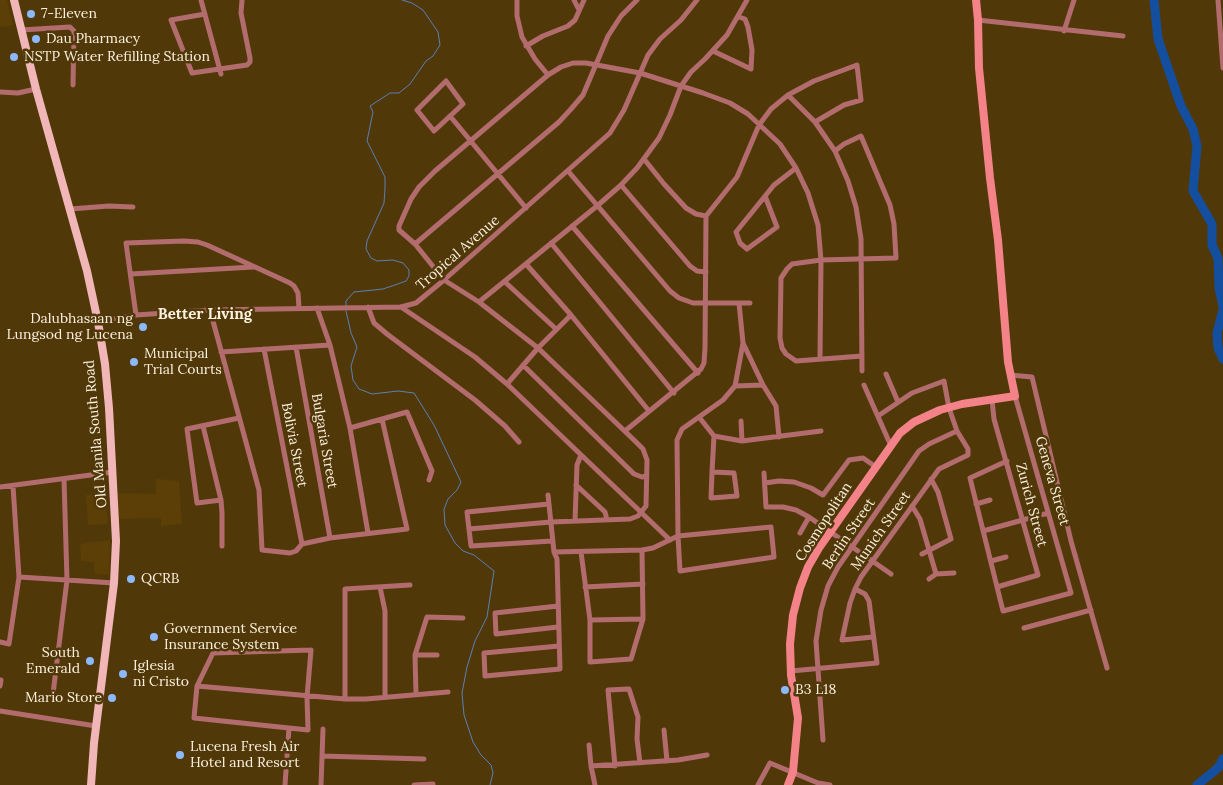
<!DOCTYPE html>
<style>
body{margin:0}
canvas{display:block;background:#513809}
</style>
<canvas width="1223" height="785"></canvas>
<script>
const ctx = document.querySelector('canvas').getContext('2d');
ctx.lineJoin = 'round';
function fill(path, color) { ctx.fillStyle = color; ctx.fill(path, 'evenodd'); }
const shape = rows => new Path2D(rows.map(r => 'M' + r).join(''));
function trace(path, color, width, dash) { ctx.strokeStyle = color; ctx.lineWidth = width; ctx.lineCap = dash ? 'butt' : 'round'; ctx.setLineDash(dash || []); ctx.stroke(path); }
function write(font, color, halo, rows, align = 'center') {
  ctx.font = font + ' Lora,serif'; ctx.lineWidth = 5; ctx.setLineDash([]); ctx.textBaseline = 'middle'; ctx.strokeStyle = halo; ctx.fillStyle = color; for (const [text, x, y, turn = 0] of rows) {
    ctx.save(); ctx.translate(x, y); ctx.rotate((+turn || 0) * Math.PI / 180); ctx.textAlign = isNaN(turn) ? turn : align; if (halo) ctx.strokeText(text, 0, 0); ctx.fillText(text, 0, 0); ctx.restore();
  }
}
const built = shape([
 [0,0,7,0,13,25,0,27],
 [156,479,179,481,182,524,161,526,161,518,119,519,117,493,156,494],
 [105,493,108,524,88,525,86,495],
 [110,540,109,575,95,574,94,562,81,561,80,544]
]);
const stream = shape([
 [346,307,346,301,354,292,383,289,395,285,406,281,409,276,409,270,403,263,393,260,377,261,371,258,366,249,367,241,384,203,385,189,385,177,367,141,373,112,370,106,390,93,399,93,410,84,426,61,433,56,440,45,438,32,423,10,412,3,402,0],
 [346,311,351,333,357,347,351,366,353,380,359,389,372,394,398,391,414,393,434,425,461,482,457,490,448,499,444,509,445,525,455,543,463,551,474,555,494,571,487,617,475,641,467,667,462,693,464,715,473,742,481,755,491,765,493,773,490,785]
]);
const river = shape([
 [1154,0,1158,39,1181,106,1193,129,1197,146,1193,191,1212,224,1212,245,1218,258,1219,288,1223,306],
 [1223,310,1217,333,1218,348,1223,359],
 [1197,785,1218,768,1223,759]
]);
const street = shape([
 [201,0,221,74],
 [517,0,517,16,522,37,535,59,548,75],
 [574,0,579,10],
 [1218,0,1223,68],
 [205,14,171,20,192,73,247,65,250,62,250,58,241,13,242,0],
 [978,20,1123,36],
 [21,30,70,27,74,31,73,85],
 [1064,31,1074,0],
 [526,46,543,36,568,26,575,20,584,0],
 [713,51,751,69,752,50,748,27,745,19,739,17],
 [446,81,463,104,434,131,417,110,446,81],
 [0,92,18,93,36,89],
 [788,95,815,122,835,151,848,181,856,207,861,239,862,371],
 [450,116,526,208],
 [835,151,844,144,861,136,890,205,894,224,896,258,821,260,792,264,787,269,781,278,780,338,782,348,786,354,796,361,862,356],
 [644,159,664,184,686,208,696,214,706,216],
 [568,171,670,291,679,298,693,303,750,303],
 [621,185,690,266,697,271,706,272],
 [765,196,777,227,747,249,740,243,736,232,774,185,796,168],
 [70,209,109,206,133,207],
 [572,226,698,373],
 [551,243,674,393],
 [415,244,559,122,571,109,583,95,608,36,621,16,637,0],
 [526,264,571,315,649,411],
 [131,274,253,267],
 [505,282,556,329],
 [479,302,597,206,621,185,637,168,659,138,670,115,681,86,691,72,705,59,727,35,747,0],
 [368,307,374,323,387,334,475,400,505,426,519,442],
 [401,307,475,357,507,384,670,540],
 [317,308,330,345,350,428,368,533],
 [210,310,259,490,262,550,290,553,296,551,302,544,330,538,407,529,382,419],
 [136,315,126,243,184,241,198,242,207,245,290,283,294,286,298,293,299,308],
 [98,322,136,315,210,310,401,307,416,303,444,280,610,133,624,110,648,55,660,39,681,20,697,0],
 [743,343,763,385,776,406,779,437],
 [296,347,330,538],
 [264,349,302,544],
 [221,352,330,345],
 [523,365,634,474,642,477,646,476],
 [886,374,898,402],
 [1010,375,1032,377,1071,541,1107,668],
 [507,384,538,348,571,315],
 [864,385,891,446],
 [735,386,763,385],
 [992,400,994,419,1038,575,997,587],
 [699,417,714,436,712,472,711,498,737,496,734,473,712,472],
 [741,421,742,441],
 [203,426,221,500,222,513,222,546],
 [350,428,407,412,432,471,429,480],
 [625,431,701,369,704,363,705,348,706,216,737,177,759,125,771,109,788,95,814,81,857,65,861,100,844,105,815,122],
 [714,436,742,441,821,431],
 [1007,461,970,478,1003,611,1071,593,1015,396],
 [764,473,766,507,783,507,796,510,809,517,891,574],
 [765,483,779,481,794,482,811,488,823,495,849,460,863,458,876,467],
 [576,485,605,512,607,520],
 [0,487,113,472],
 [548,495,554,552,557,559,560,669,485,676,484,653,559,646],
 [221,500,197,503,187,429,239,418],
 [549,504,467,512,471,546,552,541],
 [976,504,990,500],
 [912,506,920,519,936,574,954,573],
 [575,521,577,465,581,455],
 [469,529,551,522,630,519,638,516,646,506,647,460,643,449,635,441,538,348,479,302,444,280,415,244,399,230,399,226,411,199,419,187,435,171,548,75,561,67,573,63,586,63,640,73,703,93,730,103,748,114,780,144,796,168,808,193,818,225,821,260,820,359],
 [983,531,1048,513],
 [800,533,809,517],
 [554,552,642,550,653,548,678,536,771,527,774,557,680,571,678,536,677,440,682,429,723,400,735,386,743,343,739,303],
 [581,552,590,620,590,662,631,659,643,619,642,550],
 [922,554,951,539,938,492,931,479],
 [991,561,1006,557],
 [19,577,114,583],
 [929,579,936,574],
 [380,587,385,611,385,697],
 [585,587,643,584],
 [558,606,495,613,496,634,558,627],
 [590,620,643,619],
 [1024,628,1091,610],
 [873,637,842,640,850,603,855,589,861,577,939,469,968,455,968,449,957,431,949,408,944,381,912,393,878,416],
 [0,642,9,644,19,577,13,486],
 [311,650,307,697,308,730,194,718,197,686,213,653,311,650],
 [415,655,437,655],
 [791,671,877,663,869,601,865,594,855,589],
 [0,686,1,680],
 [197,686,345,699,366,699,448,692],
 [53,694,67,580,64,479],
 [416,694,415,655,427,617,463,618],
 [345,699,345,589,410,585],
 [0,711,96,726],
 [664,730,667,761],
 [823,740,816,641,821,610,828,586,838,567,919,451,929,444,957,431],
 [589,745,591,766],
 [322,756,424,759],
 [615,766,608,690,629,689,638,717,637,739,640,763],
 [285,785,289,728],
 [321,785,323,729],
 [414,785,433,784],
 [595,785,591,766,678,760,707,755],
 [758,785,770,763,818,783,830,785]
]);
const secondary = shape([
 [788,785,793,772,798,718,791,675,790,644,793,615,800,588,808,567,819,548,900,433,914,422,940,410,962,404,1015,396,1008,362,998,240,990,178,979,68,978,20,976,0]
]);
const primary = shape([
 [14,0,36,89,87,271,98,322,105,364,109,408,116,541,114,583,94,743,91,785]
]);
const markers = [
 [31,14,5,"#8cb9fc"],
 [36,39,5,"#8cb9fc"],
 [14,57,5,"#8cb9fc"],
 [143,327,5,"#8cb9fc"],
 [134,362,5,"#8cb9fc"],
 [131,579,5,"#8cb9fc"],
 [154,637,5,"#8cb9fc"],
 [90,661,5,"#8cb9fc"],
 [123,674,5,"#8cb9fc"],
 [785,690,5,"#8cb9fc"],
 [112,698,5,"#8cb9fc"],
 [180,755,5,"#8cb9fc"]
];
const poiNames = [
 ["7-Eleven",41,14],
 ["Dau Pharmacy",46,39],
 ["NSTP Water Refilling Station",24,57],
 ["Dalubhasaan ng",133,319,"right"],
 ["Lungsod ng Lucena",133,335,"right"],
 ["Municipal",144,354],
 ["Trial Courts",144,370],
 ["QCRB",141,579],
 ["Government Service",164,629],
 ["Insurance System",164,645],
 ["South",80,653,"right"],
 ["Emerald",80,669,"right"],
 ["Iglesia",133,666],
 ["ni Cristo",133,682],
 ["B3 L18",795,690],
 ["Mario Store",102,698,"right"],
 ["Lucena Fresh Air",190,747],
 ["Hotel and Resort",190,763]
];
const streetNames = [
 ["Tropical Avenue",458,253,-41],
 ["Old Manila South Road",96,434,-95],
 ["Bulgaria Street",324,441,80],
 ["Bolivia Street",294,445,79],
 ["Geneva Street",1052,481,74],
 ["Zurich Street",1031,505,75],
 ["Cosmopolitan",824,522,-57],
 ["Munich Street",881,531,-55],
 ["Berlin Street",849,534,-56]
];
const neighbourhoodNames = [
 ["Better Living",205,315]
];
fill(built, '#5c3f07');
trace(stream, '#5a80b2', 1);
trace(river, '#144f9f', 9);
trace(street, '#b36c6e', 5);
trace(secondary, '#f48389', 8);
trace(primary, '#f1b6b7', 8);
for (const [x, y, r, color] of markers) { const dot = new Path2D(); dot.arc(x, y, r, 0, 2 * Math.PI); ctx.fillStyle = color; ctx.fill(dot); trace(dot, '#513809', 2); }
write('14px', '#fcf1df', '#513809', poiNames, 'left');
write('14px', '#fcf1df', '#513809', streetNames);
write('bold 15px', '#fcf1df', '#513809', neighbourhoodNames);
</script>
